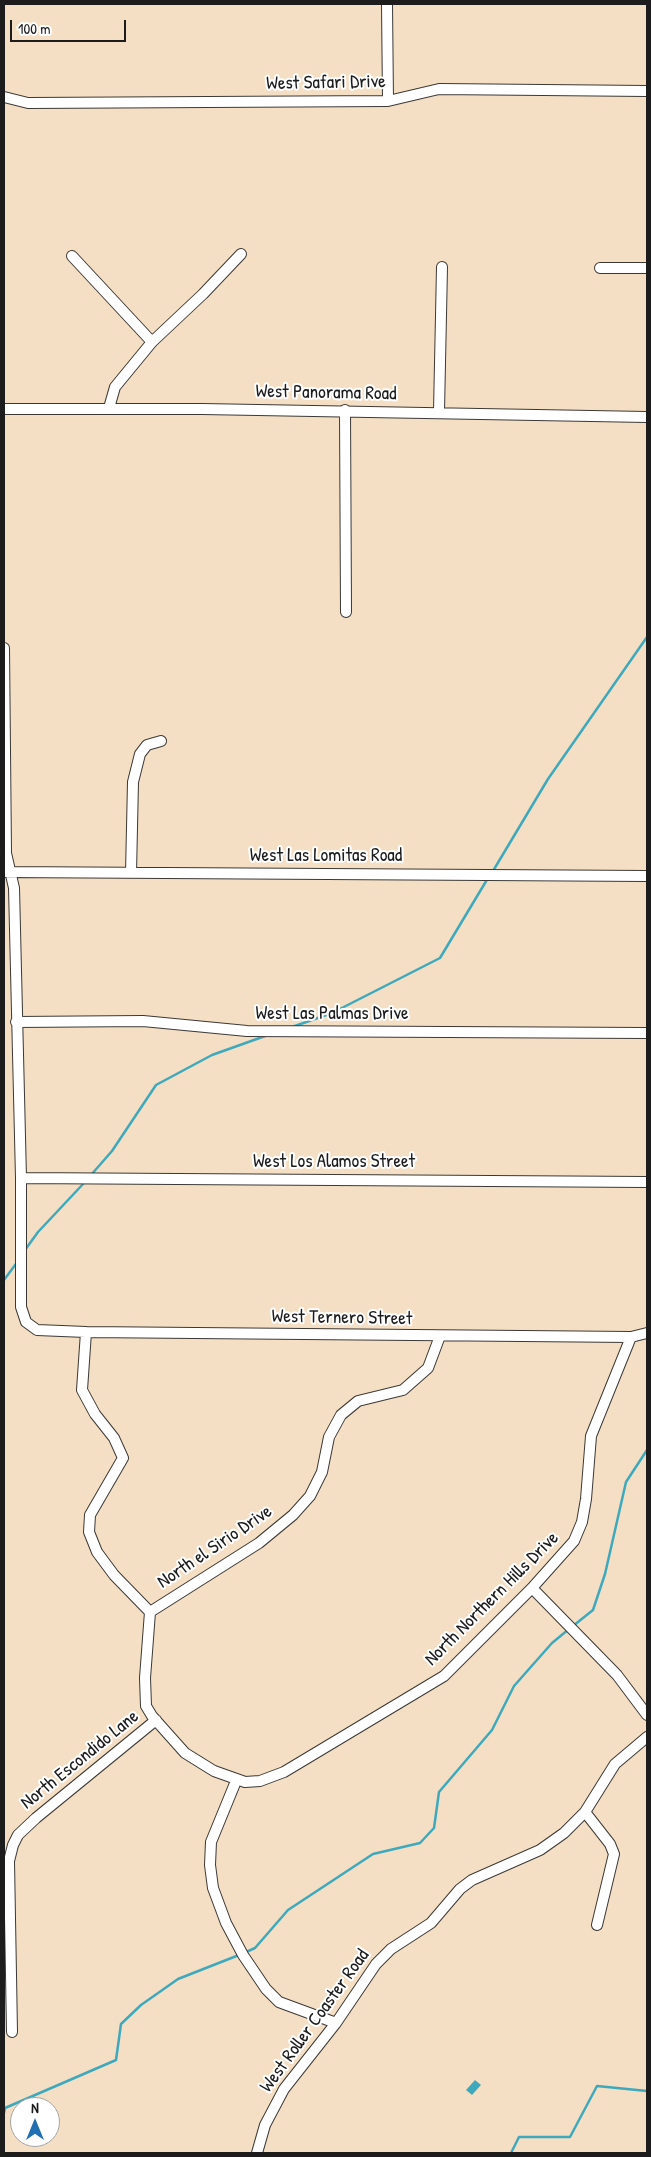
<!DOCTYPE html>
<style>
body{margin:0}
#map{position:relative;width:651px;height:2157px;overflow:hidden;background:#f4dfc4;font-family:"Patrick Hand",sans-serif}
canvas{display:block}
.frame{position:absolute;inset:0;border:5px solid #1c1c1c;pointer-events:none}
.north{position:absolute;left:10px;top:2097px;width:50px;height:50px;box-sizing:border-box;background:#fff;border:1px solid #a4a4a4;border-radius:50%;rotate:0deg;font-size:14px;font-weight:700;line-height:20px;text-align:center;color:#1c1c1c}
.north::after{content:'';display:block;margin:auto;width:18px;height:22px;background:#1f6fb2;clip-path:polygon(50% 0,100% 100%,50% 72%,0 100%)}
.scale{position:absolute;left:10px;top:20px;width:116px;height:22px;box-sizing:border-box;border:2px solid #1c1c1c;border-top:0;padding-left:6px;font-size:15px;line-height:18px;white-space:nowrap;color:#1c1c1c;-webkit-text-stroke:4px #fff;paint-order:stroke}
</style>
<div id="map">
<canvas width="651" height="2157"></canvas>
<div class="frame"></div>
<div class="north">N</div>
<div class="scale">100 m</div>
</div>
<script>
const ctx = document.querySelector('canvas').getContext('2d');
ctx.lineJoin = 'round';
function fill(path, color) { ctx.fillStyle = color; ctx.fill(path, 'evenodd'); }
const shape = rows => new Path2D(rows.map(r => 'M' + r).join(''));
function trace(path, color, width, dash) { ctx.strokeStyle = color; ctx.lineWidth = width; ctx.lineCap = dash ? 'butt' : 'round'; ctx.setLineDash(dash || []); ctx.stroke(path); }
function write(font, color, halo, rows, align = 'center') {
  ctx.font = font + ' "Patrick Hand",sans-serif'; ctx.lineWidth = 4; ctx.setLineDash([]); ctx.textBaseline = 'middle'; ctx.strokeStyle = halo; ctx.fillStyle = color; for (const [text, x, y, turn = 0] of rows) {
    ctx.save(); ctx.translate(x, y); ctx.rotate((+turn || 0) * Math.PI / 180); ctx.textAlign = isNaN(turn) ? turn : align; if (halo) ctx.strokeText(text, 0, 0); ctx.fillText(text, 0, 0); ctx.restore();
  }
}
const water = shape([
 [475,2080,481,2085,472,2095,466,2090]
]);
const stream = shape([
 [493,871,548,779,647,637],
 [292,1027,332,1013,440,958,488,878],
 [91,1175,112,1151,156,1085,212,1055,268,1035],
 [25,1250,38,1232,84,1183],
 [4,1280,18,1261],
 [573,1626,593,1610,605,1574,626,1482,647,1450],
 [244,1953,255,1948,288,1910,373,1854,420,1843,434,1828,439,1792,492,1730,514,1686,552,1643,569,1629],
 [4,2113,5,2108,116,2060,121,2024,141,2005,178,1979,239,1955],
 [511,2153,519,2137,570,2137,597,2086,647,2091]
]);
const minor = shape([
 [387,4,388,101],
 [4,97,28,103,388,101,439,89,647,91],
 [72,256,152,342],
 [600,268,647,268],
 [109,408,115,387,152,342,203,294,241,254],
 [4,409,202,409,647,417],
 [345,410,346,612],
 [439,411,442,267],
 [4,648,6,853,14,888,21,1178,21,1307,26,1322,37,1330,86,1332,631,1337,647,1333],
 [6,872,647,876],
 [131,873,133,782,140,754,147,745,161,741],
 [16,1022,143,1021,247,1031,647,1033],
 [21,1178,647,1182],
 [86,1332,82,1390,95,1414,114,1438,123,1458,90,1515,89,1532,97,1552,114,1575,150,1612,145,1678,146,1706,152,1716,185,1753,214,1771,245,1782,260,1781,284,1772,444,1676,532,1588,574,1541,582,1522,586,1499,591,1436,631,1337],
 [532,1588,617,1675,647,1715],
 [150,1612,259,1543,293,1515,310,1496,322,1472,329,1437,341,1415,358,1401,403,1390,428,1368,440,1336],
 [236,1781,211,1842,210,1865,213,1888,226,1923,243,1955,266,1989,279,2002,336,2023],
 [585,1812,610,1844,614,1854,597,1925],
 [12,2032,9,1861,13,1845,18,1835,36,1818,156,1720],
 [257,2153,265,2125,284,2089,336,2023,376,1964,391,1949,431,1923,460,1889,472,1880,540,1850,564,1833,585,1812,615,1764,647,1737]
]);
const streetNames = [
 ["West Safari Drive",326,83,-1],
 ["West Panorama Road",326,393,1],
 ["West Las Lomitas Road",326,856],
 ["West Las Palmas Drive",332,1014],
 ["West Los Alamos Street",334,1162],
 ["West Ternero Street",342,1318,1],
 ["North el Sirio Drive",215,1547,-34],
 ["North Northern Hills Drive",492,1599,-45],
 ["North Escondido Lane",80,1760,-39],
 ["West Roller Coaster Road",315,2021,-54]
];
fill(water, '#3ea9bd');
trace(stream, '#3ea9bd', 2.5);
trace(minor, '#3c3935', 12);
trace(minor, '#fff', 10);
write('19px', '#1c1c1c', '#fff', streetNames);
</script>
